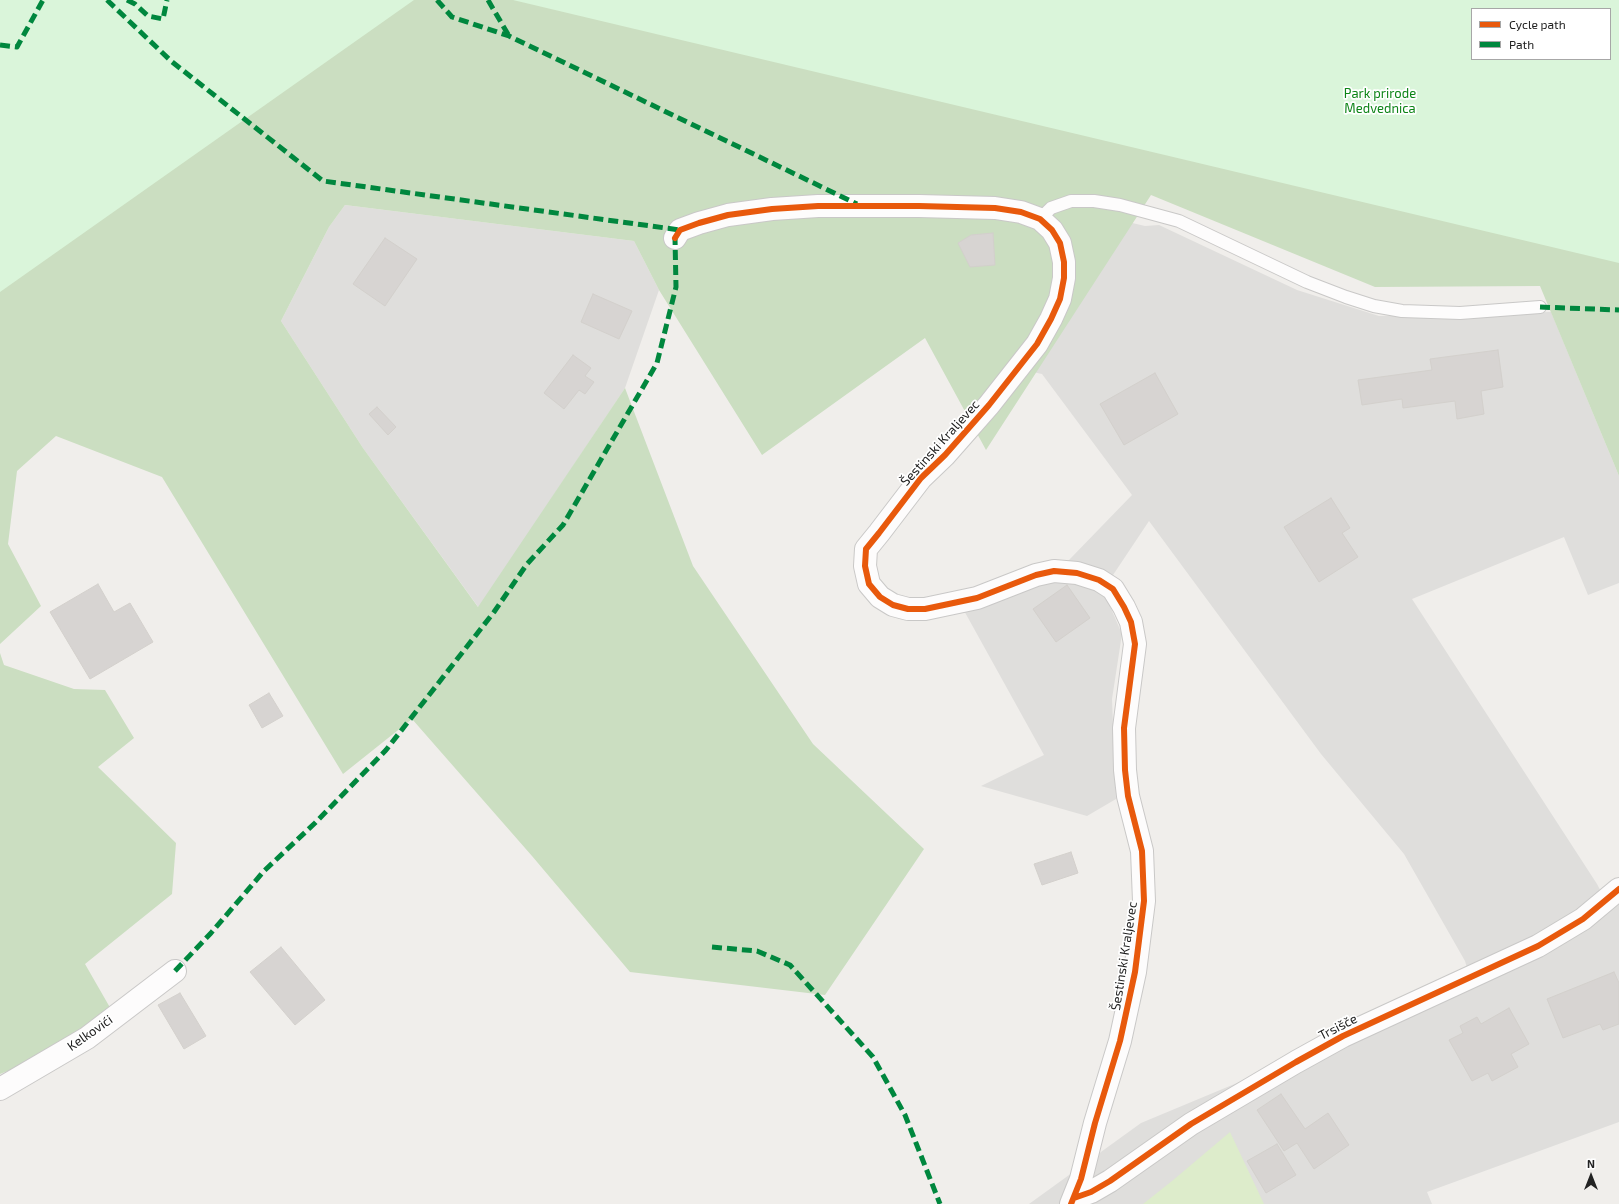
<!DOCTYPE html>
<meta charset="utf-8">
<style>
body{margin:0}
#map{position:relative;width:1619px;height:1204px;overflow:hidden;background:#f0eeeb;font-family:"Exo 2",sans-serif}
canvas{display:block}
.legend{position:absolute;left:1471px;top:8px;width:140px;height:52px;box-sizing:border-box;background:#fff;border:1px solid #a7a7a7;margin:0;padding:5px 7px;list-style:none;font-size:12px;color:#222}
.legend li{display:flex;align-items:center;gap:8px;height:20px}
.legend b{width:20px;border:1px solid #a7a7a7}
.north{position:absolute;left:1571px;top:1156px;width:40px;height:40px;-webkit-text-stroke:3px #fff;paint-order:stroke;rotate:0deg;font-size:11px;font-weight:700;line-height:16px;text-align:center;color:#222}
.north::after{content:'';display:block;margin:auto;width:14px;height:18px;background:#222;clip-path:polygon(50% 0,100% 100%,50% 72%,0 100%)}
</style>
<div id="map">
<canvas width="1619" height="1204"></canvas>
<ul class="legend">
<li><b style="height:5px;background:#e8590c"></b>Cycle path</li>
<li><b style="height:5px;background:#00873e"></b>Path</li>
</ul>
<div class="north">N</div>
</div>
<script>
const ctx = document.querySelector('canvas').getContext('2d');
ctx.lineJoin = 'round';
function fill(path, color) { ctx.fillStyle = color; ctx.fill(path, 'evenodd'); }
const shape = rows => new Path2D(rows.map(r => 'M' + r).join(''));
function trace(path, color, width, dash) { ctx.strokeStyle = color; ctx.lineWidth = width; ctx.lineCap = dash ? 'butt' : 'round'; ctx.setLineDash(dash || []); ctx.stroke(path); }
function write(font, color, halo, rows, align = 'center') {
  ctx.font = font + ' "Exo 2",sans-serif'; ctx.lineWidth = 3.5; ctx.setLineDash([]); ctx.textBaseline = 'middle'; ctx.strokeStyle = halo; ctx.fillStyle = color; for (const [text, x, y, turn = 0] of rows) {
    ctx.save(); ctx.translate(x, y); ctx.rotate((+turn || 0) * Math.PI / 180); ctx.textAlign = isNaN(turn) ? turn : align; if (halo) ctx.strokeText(text, 0, 0); ctx.fillText(text, 0, 0); ctx.restore();
  }
}
const residential = shape([
 [345,205,634,241,659,290,625,388,479,608,363,448,281,321,329,227],
 [1128,222,1145,226,1159,225,1297,290,1379,316,1551,312,1619,476,1619,583,1588,595,1564,537,1412,599,1597,884,1607,903,1619,893,1619,1122,1427,1192,1432,1204,1029,1204,1141,1123,1472,985,1465,961,1404,854,1321,754,1149,521,1103,590,1122,634,1112,699,1116,799,1087,816,981,786,1044,755,962,607,1069,560,1132,495,1042,374,1023,370]
]);
const grass = shape([
 [1230,1132,1264,1204,1143,1204,1172,1181]
]);
const forest = shape([
 [0,0,1619,0,1619,476,1540,286,1375,287,1151,195,986,450,925,338,762,455,659,290,634,241,345,205,329,227,281,321,363,448,478,607,625,388,693,566,813,744,924,849,825,995,630,972,532,856,412,719,343,774,162,477,56,436,17,471,8,544,41,606,0,644],
 [1472,9,1610,9,1610,59,1472,59],
 [0,653,4,665,74,689,105,690,134,738,98,767,176,843,172,894,85,964,112,1011,49,1055,0,1074]
]);
const park = shape([
 [0,0,414,0,0,292],
 [513,0,1619,0,1619,263],
 [1472,9,1610,9,1610,59,1472,59]
]);
const building = shape([
 [993,233,995,265,970,267,958,243,971,235,993,233],
 [385,238,417,259,385,306,353,284,385,238],
 [593,294,632,311,619,339,581,322,593,294],
 [1498,350,1503,387,1481,391,1484,414,1457,419,1455,401,1403,408,1402,399,1362,405,1358,380,1432,370,1430,359,1498,350],
 [573,355,591,368,585,376,594,382,585,394,579,390,564,409,544,393,573,355],
 [1155,373,1178,414,1124,445,1100,404,1155,373],
 [377,407,396,427,388,435,369,414,377,407],
 [1331,498,1350,528,1342,533,1358,557,1319,582,1284,527,1331,498],
 [98,584,114,612,130,603,153,642,90,679,50,612,98,584],
 [1067,585,1090,618,1056,642,1033,609,1067,585],
 [269,693,283,716,262,728,249,705,269,693],
 [1071,852,1078,873,1042,885,1034,864,1071,852],
 [281,947,325,1000,295,1025,250,972,281,947],
 [1614,972,1619,983,1619,1024,1603,1030,1600,1024,1563,1038,1547,999,1614,972],
 [180,993,206,1036,184,1049,158,1005,180,993],
 [1509,1008,1529,1044,1511,1054,1518,1067,1492,1081,1488,1073,1472,1081,1449,1040,1463,1033,1460,1026,1477,1017,1481,1024,1509,1008],
 [1281,1094,1305,1129,1328,1113,1349,1145,1314,1169,1297,1143,1284,1151,1257,1110,1281,1094],
 [1277,1144,1296,1175,1266,1193,1247,1161,1277,1144]
]);
const service = shape([
 [1040,219,1051,208,1071,201,1094,201,1120,205,1179,221,1307,282,1346,297,1374,306,1402,311,1460,313,1540,307]
]);
const minor = shape([
 [675,238,680,230,699,223,728,215,772,209,818,206,919,206,995,208,1021,212,1040,219,1052,230,1060,243,1064,262,1064,278,1060,299,1051,319,1037,344,989,405,945,455,921,478,879,533,866,549,865,566,869,584,880,597,893,605,908,609,925,609,977,598,1036,575,1054,571,1077,573,1099,580,1113,589,1124,607,1131,622,1135,644,1124,728,1125,770,1128,796,1142,851,1144,901,1135,972,1120,1041,1095,1123,1081,1179,1071,1204],
 [0,1089,87,1038,175,971],
 [1074,1198,1091,1192,1110,1181,1191,1124,1296,1062,1343,1036,1538,946,1583,919,1619,889]
]);
const quiet = shape([
 [107,0,171,61,323,181,680,230],
 [127,0,135,4,148,16,163,19,167,0],
 [437,0,452,17,509,36,857,204],
 [488,0,509,36],
 [0,45,17,47,43,0],
 [1540,307,1619,310],
 [712,947,757,951,790,965,873,1057,905,1115,940,1204],
 [175,971,211,933,264,871,315,823,386,750,494,612,527,564,563,525,657,363,676,287,675,238]
]);
const cycleway = shape([
 [675,238,680,230,699,223,728,215,772,209,818,206,919,206,995,208,1021,212,1040,219,1052,230,1060,243,1064,262,1064,278,1060,299,1051,319,1037,344,989,405,945,455,921,478,879,533,866,549,865,566,869,584,880,597,893,605,908,609,925,609,977,598,1036,575,1054,571,1077,573,1099,580,1113,589,1124,607,1131,622,1135,644,1124,728,1125,770,1128,796,1142,851,1144,901,1135,972,1120,1041,1095,1123,1081,1179,1071,1204],
 [1074,1198,1091,1192,1110,1181,1191,1124,1296,1062,1343,1036,1538,946,1583,919,1619,889]
]);
const parkNames = [
 ["Park prirode",1380,94],
 ["Medvednica",1380,109]
];
const streetNames = [
 ["Šestinski Kraljevec",940,443,-48],
 ["Šestinski Kraljevec",1124,956,-81],
 ["Trsišče",1338,1027,-27],
 ["Kelkovići",90,1033,-35]
];
fill(residential, '#dfdedc');
fill(grass, '#ddeccb');
fill(forest, '#cbdec1');
fill(park, '#daf5da');
fill(building, '#d7d4d2');
trace(building, '#d3d0cc', 1);
trace(service, '#c9c8c7', 14);
trace(minor, '#c9c8c7', 24);
trace(service, '#fdfcfc', 12);
trace(minor, '#fdfcfc', 22);
trace(quiet, '#00873e', 5, [10, 5]);
trace(cycleway, '#e8590c', 6);
write('13px', '#0c8416', '#fff', parkNames);
write('13px', '#222', '#fff', streetNames);
</script>
